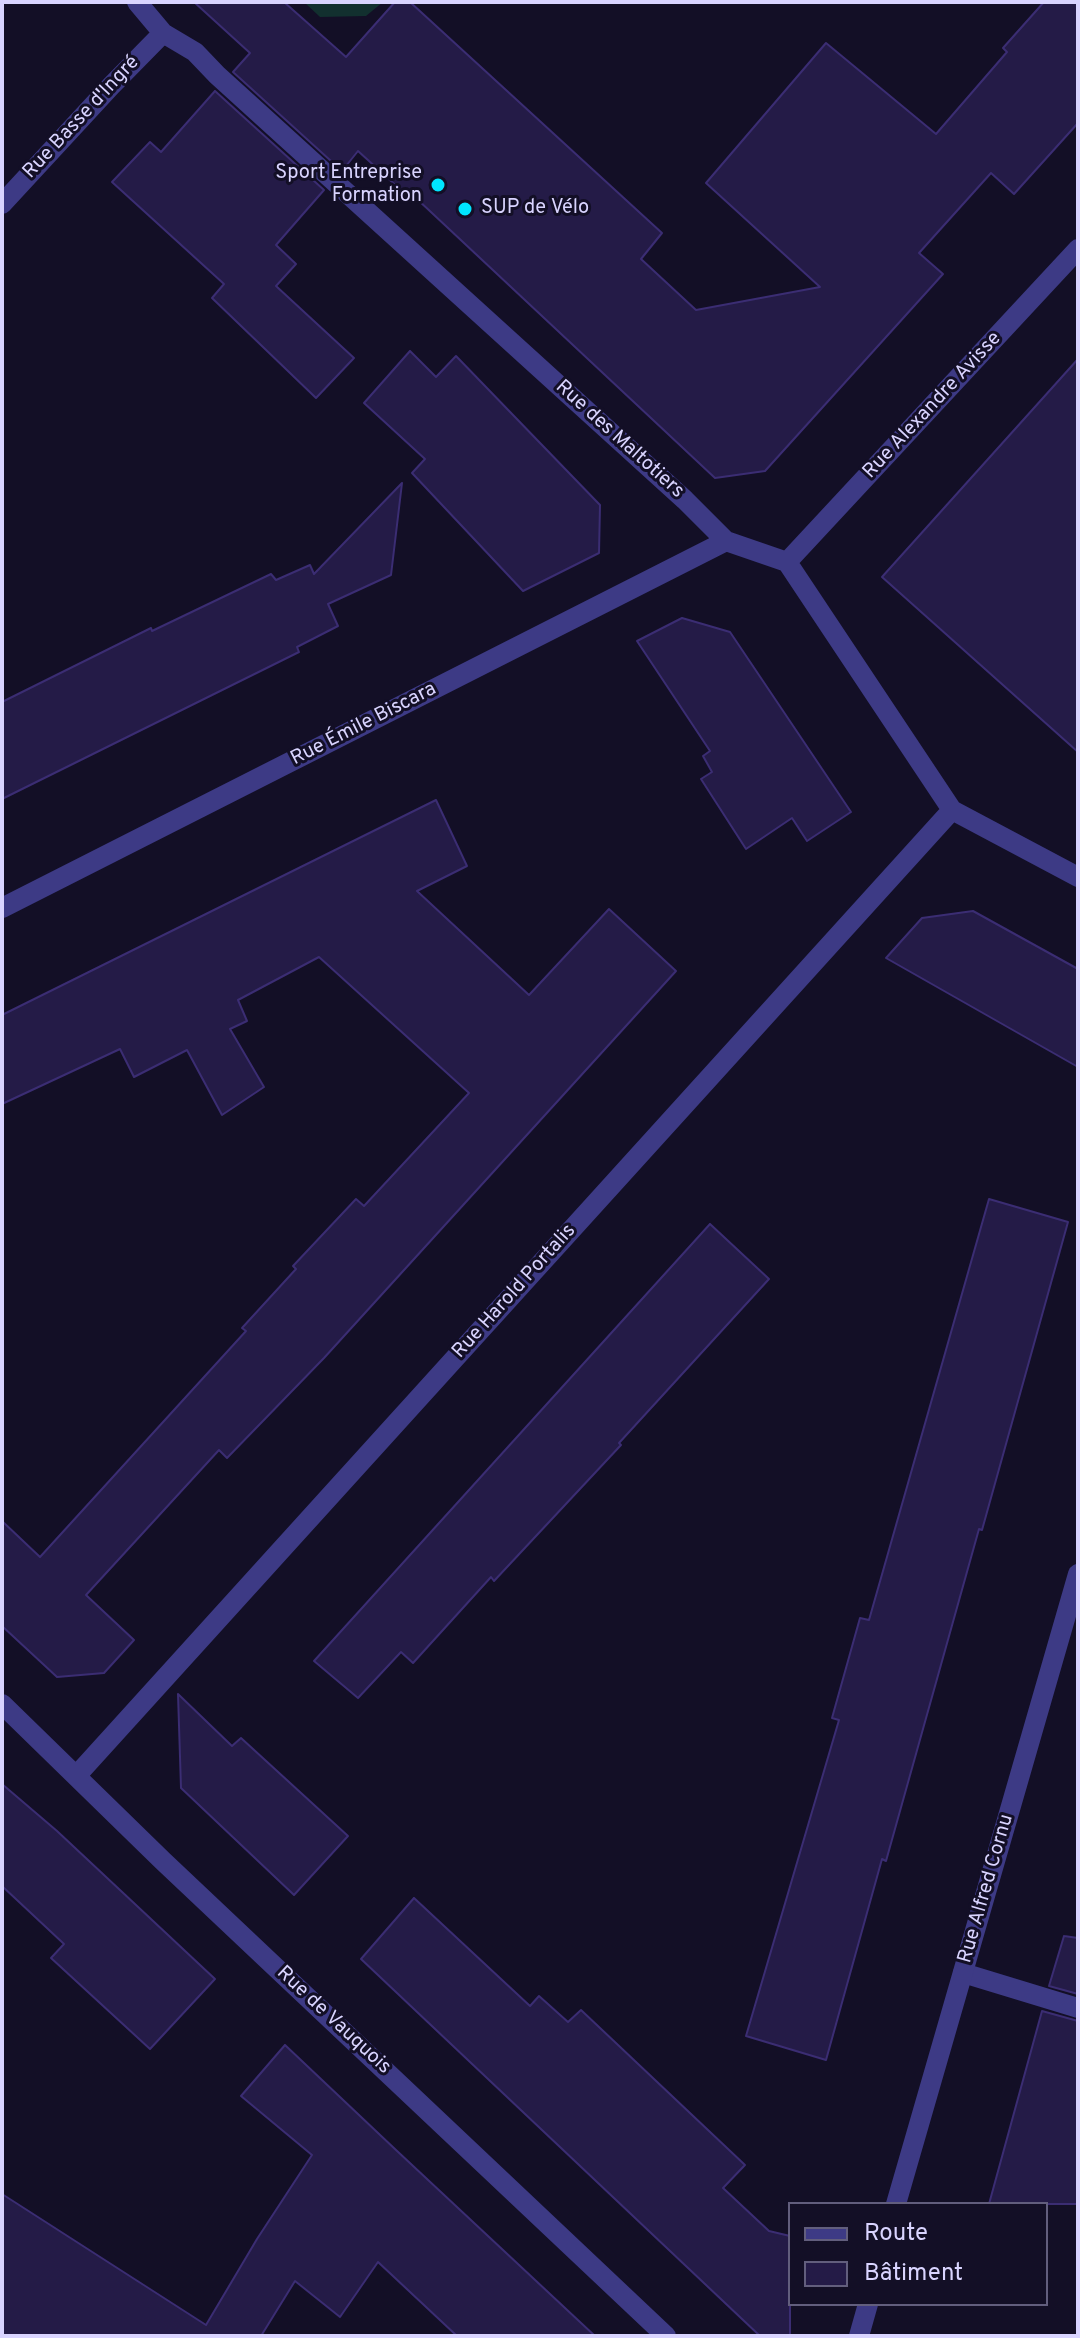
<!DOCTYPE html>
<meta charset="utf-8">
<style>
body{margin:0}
#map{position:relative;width:1080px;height:2338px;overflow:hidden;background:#130f26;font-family:Overpass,sans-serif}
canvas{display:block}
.frame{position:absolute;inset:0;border:4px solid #d9d4ff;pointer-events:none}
.legend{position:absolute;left:788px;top:2202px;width:260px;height:104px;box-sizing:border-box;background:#130f26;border:2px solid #625e7d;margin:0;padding:10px 14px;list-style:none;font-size:24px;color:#d9d4ff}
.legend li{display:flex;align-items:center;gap:16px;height:40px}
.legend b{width:40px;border:2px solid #625e7d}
</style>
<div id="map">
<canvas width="1080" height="2338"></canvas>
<div class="frame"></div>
<ul class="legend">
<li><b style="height:10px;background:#3d3a85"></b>Route</li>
<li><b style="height:22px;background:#241b47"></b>Bâtiment</li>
</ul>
</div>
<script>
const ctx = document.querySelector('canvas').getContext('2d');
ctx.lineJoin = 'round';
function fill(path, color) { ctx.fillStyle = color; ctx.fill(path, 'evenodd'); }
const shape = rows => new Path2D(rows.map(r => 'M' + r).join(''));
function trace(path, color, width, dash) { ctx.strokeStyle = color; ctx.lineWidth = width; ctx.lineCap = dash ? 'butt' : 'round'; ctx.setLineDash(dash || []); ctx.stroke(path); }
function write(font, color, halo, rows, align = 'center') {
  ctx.font = font + ' Overpass,sans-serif'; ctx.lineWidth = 6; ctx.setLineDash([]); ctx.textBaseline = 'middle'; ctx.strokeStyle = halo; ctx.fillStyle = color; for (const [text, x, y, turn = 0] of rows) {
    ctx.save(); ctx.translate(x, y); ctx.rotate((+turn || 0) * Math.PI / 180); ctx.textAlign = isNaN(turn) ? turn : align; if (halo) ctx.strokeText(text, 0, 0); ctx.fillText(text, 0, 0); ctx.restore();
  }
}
const green = shape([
 [304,2,383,2,366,16,320,17]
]);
const building = shape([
 [194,2,284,2,346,57,395,2,410,2,662,233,641,259,696,310,820,287,706,183,826,43,936,134,1007,52,1003,48,1044,2,1078,2,1078,123,1014,194,991,173,919,253,943,274,765,471,715,478,417,199,414,202,358,151,342,171,233,72,250,53,194,2],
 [215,91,324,190,276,245,296,264,276,286,354,358,316,398,212,298,224,284,112,182,150,142,161,152,215,91],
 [410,351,436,377,456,356,600,505,599,553,523,591,412,473,425,459,364,403,410,351],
 [1078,359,1078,752,882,577,1078,359],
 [402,483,391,575,328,604,338,626,297,647,299,652,2,799,2,702,151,628,152,631,271,574,276,580,310,565,314,574,402,483],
 [682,618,730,632,851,812,807,841,792,818,746,849,701,779,712,772,703,756,710,751,637,641,682,618],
 [436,800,467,866,417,891,529,995,609,909,676,971,324,1358,227,1458,219,1450,86,1595,134,1640,104,1673,57,1677,2,1626,2,1521,40,1557,246,1331,242,1328,296,1269,293,1266,356,1199,364,1206,469,1093,319,957,238,1000,247,1021,230,1029,264,1087,222,1115,187,1050,134,1077,120,1049,2,1104,2,1015,436,800],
 [973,911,1078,969,1078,1067,886,958,922,918,973,911],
 [989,1199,1068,1222,982,1530,979,1529,886,1861,882,1859,826,2060,746,2036,839,1720,832,1718,860,1618,869,1620,989,1199],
 [710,1224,769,1279,619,1443,621,1445,494,1581,491,1577,413,1663,401,1652,358,1698,314,1661,710,1224],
 [178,1694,232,1746,241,1738,348,1836,294,1895,181,1788,178,1694],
 [2,1784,57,1831,215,1979,150,2049,51,1958,64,1944,2,1886,2,1784],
 [414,1898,530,2006,539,1996,568,2022,581,2010,745,2165,723,2188,769,2231,790,2236,790,2336,760,2336,361,1959,414,1898],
 [1064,1936,1078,1938,1078,1994,1049,1986,1064,1936],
 [1042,2011,1078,2021,1078,2204,989,2204,1042,2011],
 [285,2045,396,2150,595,2336,457,2336,378,2262,340,2317,295,2281,261,2336,2,2336,2,2194,206,2325,257,2239,312,2155,241,2096,285,2045]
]);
const service = shape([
 [963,1973,1078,2008]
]);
const minor = shape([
 [137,2,163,33,195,52,217,75,685,500,726,541,787,562,952,810,1078,877],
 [2,204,111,86,163,33],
 [787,562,1078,249],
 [2,908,726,541],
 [2,1704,163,1861,666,2336],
 [77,1775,952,810],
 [896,2204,1078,1574],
 [859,2336,868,2304]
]);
const markers = [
 [438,185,8,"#00e5ff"],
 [465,209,8,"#00e5ff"]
];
const streetNames = [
 ["Rue Basse d'Ingré",82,118,-47],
 ["Rue Alexandre Avisse",933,406,-47],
 ["Rue des Maltotiers",619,440,42],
 ["Rue Émile Biscara",364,725,-27],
 ["Rue Harold Portalis",515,1292,-48],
 ["Rue Alfred Cornu",987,1889,-74],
 ["Rue de Vauquois",333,2021,43]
];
const poiNames = [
 ["Sport Entreprise",422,174],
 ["Formation",422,197],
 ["SUP de Vélo",481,209,"left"]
];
fill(green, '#12302f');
fill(building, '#241b47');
trace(building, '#3b2d73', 2);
trace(service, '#3d3a85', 20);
trace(minor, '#3d3a85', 20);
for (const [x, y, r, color] of markers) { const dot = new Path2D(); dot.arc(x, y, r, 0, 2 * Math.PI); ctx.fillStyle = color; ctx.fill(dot); trace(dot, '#130f26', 3); }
write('20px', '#d9d4ff', '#130f26', streetNames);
write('20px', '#d9d4ff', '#130f26', poiNames, 'right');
</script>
